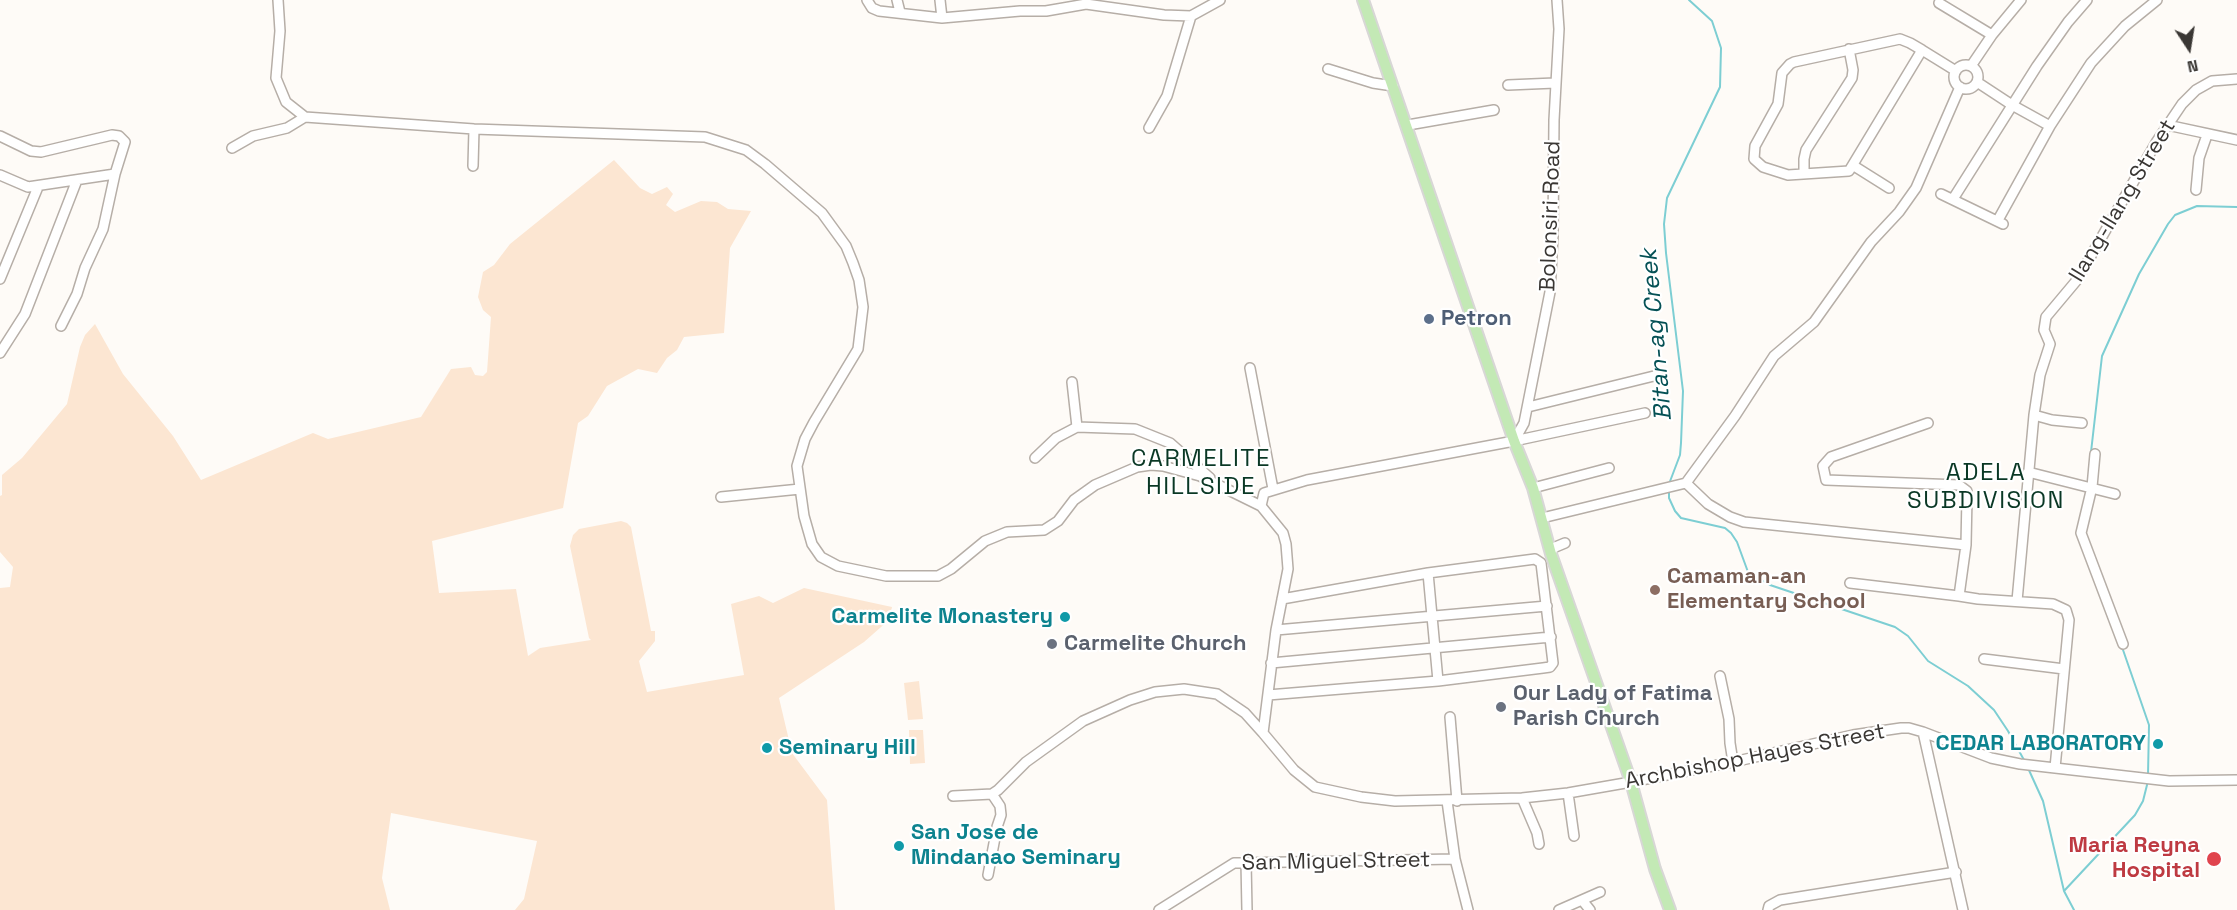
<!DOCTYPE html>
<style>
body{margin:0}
#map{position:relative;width:2237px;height:910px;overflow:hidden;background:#fefbf7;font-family:"Space Grotesk",sans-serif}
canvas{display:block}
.north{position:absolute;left:2159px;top:18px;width:60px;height:60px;-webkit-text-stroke:4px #fff;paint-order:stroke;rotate:168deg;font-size:16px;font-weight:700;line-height:24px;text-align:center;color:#3a3734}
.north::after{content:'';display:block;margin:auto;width:21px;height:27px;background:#3a3734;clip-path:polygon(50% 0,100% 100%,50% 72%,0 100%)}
</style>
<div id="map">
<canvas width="2237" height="910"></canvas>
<div class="north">N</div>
</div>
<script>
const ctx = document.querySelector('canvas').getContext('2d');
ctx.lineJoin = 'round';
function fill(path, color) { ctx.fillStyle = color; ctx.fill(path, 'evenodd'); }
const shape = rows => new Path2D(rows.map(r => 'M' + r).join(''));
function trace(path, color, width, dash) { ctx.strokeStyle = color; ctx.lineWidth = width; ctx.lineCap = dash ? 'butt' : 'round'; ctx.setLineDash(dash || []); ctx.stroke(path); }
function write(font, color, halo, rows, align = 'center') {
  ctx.font = font + ' "Space Grotesk",sans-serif'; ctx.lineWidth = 4.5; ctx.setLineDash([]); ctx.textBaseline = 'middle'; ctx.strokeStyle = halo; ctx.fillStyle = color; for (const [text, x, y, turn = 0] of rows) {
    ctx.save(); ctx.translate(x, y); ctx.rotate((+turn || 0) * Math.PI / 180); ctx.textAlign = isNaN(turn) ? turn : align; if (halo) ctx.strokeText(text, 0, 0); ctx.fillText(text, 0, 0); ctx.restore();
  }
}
const green = shape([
 [614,160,640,188,652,194,667,187,673,194,666,205,675,212,701,201,717,202,728,209,751,211,730,248,724,333,684,337,677,350,667,358,657,373,638,369,607,386,588,416,578,423,563,508,432,541,439,593,516,589,528,656,540,648,591,640,589,638,570,546,573,535,579,529,621,521,627,523,631,527,651,631,655,631,655,641,639,661,647,692,744,675,731,604,759,596,773,603,804,588,892,607,889,620,864,642,779,698,792,753,827,800,835,910,515,910,524,899,537,841,391,813,382,878,390,910,0,910,0,588,10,587,13,567,0,552,0,496,2,495,2,475,22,458,67,404,80,347,85,335,95,324,123,374,173,436,201,480,313,433,328,439,421,417,451,369,471,367,475,375,483,376,487,372,491,317,483,310,478,297,483,272,494,265,510,244],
 [919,681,923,719,908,720,904,683],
 [909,730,923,730,925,763,910,764]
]);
const stream = shape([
 [2091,452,2102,356,2139,274,2168,224,2175,215,2197,206,2237,207],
 [1669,484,1680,455,1681,443,1683,391,1666,253,1664,224,1667,198,1720,87,1721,48,1712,21,1689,0],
 [1669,490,1669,498,1675,511,1681,518,1725,528,1731,533,1737,542,1748,572,1770,585,1895,627,1908,636,1928,661,1968,686,1994,710,2008,731,2024,760],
 [2122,647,2149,725,2148,775],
 [2028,768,2043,801,2064,891,2074,910],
 [2064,891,2135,815,2143,801,2148,781]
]);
const minor = shape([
 [278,0,280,31,276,78,286,102,305,117,474,129,705,137,746,150,765,164,822,213,846,246,853,263,859,280,863,307,858,349,814,422,805,439,797,466,804,516,812,544,821,557,838,566,886,576,938,576,951,569,985,541,1007,532,1044,530,1058,521,1074,500,1095,485,1137,467,1151,465,1163,466,1200,476,1261,506],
 [867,0,872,8,879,11,942,18,1020,11,1046,11,1086,4,1164,15,1191,16],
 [897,0,900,12],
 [940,0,942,18],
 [1939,3,1992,35],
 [1922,50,1849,171,1788,175,1763,167,1754,159,1755,146,1778,104,1782,73,1790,64,1794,62,1900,39,1910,43,1922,50,1956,71],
 '1954 77a12 12 0 1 1 24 0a12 12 0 1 1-24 0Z',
 [1971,66,1992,35,2021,0],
 [1328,69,1373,83,1393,86],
 [1977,82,2012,105,2050,126],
 [1508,85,1555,83],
 [1408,125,1494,110],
 [2167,125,2237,140],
 [1149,128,1167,96,1191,16,1220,0],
 [0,136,31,151,41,152,112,135,119,136,125,142,115,174,103,229,85,268,77,294,61,326],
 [232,148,253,136,287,128,305,117],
 [473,166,474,129],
 [1854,166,1889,188],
 [1804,173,1804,159,1806,150,1852,78,1853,70,1849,49],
 [0,175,28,187,115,174],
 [2196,190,2199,158,2207,135],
 [1941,194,2003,224],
 [1953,199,2037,66,2068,22,2087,0],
 [1998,220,2050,126,2091,63,2125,26,2157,0],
 [0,279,38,187],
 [0,353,25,314,77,180],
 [1250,368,1273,489],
 [1072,382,1077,427],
 [1528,407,1658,375],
 [1645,413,1514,441,1307,480,1264,493,1261,506,1283,533,1286,544,1288,569,1276,630,1263,733,1294,770,1315,787,1361,797,1395,801,1522,798,1568,793,1631,782,1733,762,1853,735,1901,728,1909,728,1923,732,1991,758,2020,764,2169,781,2237,780],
 [2034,415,2052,420,2082,423],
 [1928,423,1831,457,1823,466,1826,480,1959,485,1967,491,1967,497,1966,545,1959,596,1978,599,2053,604,2066,610,2069,620,2055,768],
 [1514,441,1524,423,1550,292,1553,236,1554,120,1559,29,1557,0],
 [2095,454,2092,487,2081,533,2123,644],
 [1035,458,1056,438,1077,427,1135,429,1170,443,1210,478],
 [2028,472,2115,494],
 [1686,483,1735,416,1774,356,1814,322,1871,242,1899,212,1916,188,1960,87],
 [1686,483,1708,504,1730,517,1744,522,1966,545],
 [1533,488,1609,468],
 [721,497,800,489],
 [1542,518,1686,483],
 [1551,554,1553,548,1565,543],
 [1428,573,1438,681],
 [1850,583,1959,596],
 [2017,601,2034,415,2040,375,2050,344,2044,330,2046,317,2077,280,2157,141,2182,104,2196,90,2212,81,2237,79],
 [1276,630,1547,606],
 [1984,659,2064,669],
 [1271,663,1551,637],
 [1720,676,1729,719,1730,743,1733,762],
 [1268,695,1438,681,1543,668,1550,667,1553,663,1541,563,1535,559,1428,573,1282,599],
 [1450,717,1457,801],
 [1923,732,1963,910],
 [1568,793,1574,836],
 [953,796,992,794,998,790,1026,762,1083,721,1130,700,1155,692,1184,689,1217,694,1245,713,1263,733],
 [1522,798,1537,833,1539,844],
 [1447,801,1455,859,1468,910],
 [1246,862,1247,910],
 [988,875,997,827,1001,815,1000,806,992,794],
 [1582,900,1590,910],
 [1159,910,1234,863,1455,859],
 [1559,910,1600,892],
 [1768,910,1769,906,1780,900,1956,872]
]);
const major = shape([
 [1363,0,1514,441,1533,488,1551,554,1631,782,1655,869,1670,910]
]);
const markers = [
 [1429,319,6,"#5c6f8a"],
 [1655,590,6,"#8d6e63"],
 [1065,617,6,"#0f9aa8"],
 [1052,644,6,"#6b7280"],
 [1501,707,6,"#6b7280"],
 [2158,744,6,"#0f9aa8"],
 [767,748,6,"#0f9aa8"],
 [899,846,6,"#0f9aa8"],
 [2214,859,8,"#e0444e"]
];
const streetNames = [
 ["Ilang-Ilang Street",2123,201,-59],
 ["Bolonsiri Road",1551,216,-88],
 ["Archbishop Hayes Street",1755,757,-11],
 ["San Miguel Street",1336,862,-1]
];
const serviceNames = [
 ["Petron",1441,319]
];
const educationNames = [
 ["Camaman-an",1667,577],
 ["Elementary School",1667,602]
];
const cultureNames = [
 ["Carmelite Monastery",1053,617],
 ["CEDAR LABORATORY",2146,744],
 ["Seminary Hill",779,748,"left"],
 ["San Jose de",911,833,"left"],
 ["Mindanao Seminary",911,858,"left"]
];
const worshipNames = [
 ["Carmelite Church",1064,644],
 ["Our Lady of Fatima",1513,694],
 ["Parish Church",1513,719]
];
const healthNames = [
 ["Maria Reyna",2200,846],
 ["Hospital",2200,871]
];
const waterNames = [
 ["Bitan-ag Creek",1657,335,-95]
];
const neighbourhoodNames = [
 ["CARMELITE",1201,459],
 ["HILLSIDE",1201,487],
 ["ADELA",1986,473],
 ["SUBDIVISION",1986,501]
];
fill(green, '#fce6d2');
trace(stream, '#7dced3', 2);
trace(minor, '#b6aea7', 12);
trace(major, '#d8d7d6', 14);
trace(minor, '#fff', 9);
trace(major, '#c3e9b5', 10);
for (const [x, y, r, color] of markers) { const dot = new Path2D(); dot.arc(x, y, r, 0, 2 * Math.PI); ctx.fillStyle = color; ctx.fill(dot); trace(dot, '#fff', 2); }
write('22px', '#3a3734', '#fff', streetNames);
write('bold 22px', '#4e5e75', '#fff', serviceNames, 'left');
write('bold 22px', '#785e54', '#fff', educationNames, 'left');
write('bold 22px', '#0d838f', '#fff', cultureNames, 'right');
write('bold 22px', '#5b616d', '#fff', worshipNames, 'left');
write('bold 22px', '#be3a42', '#fff', healthNames, 'right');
write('italic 24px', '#055155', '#fff', waterNames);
ctx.letterSpacing = '1.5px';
write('24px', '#0a3825', '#fff', neighbourhoodNames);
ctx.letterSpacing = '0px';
</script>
